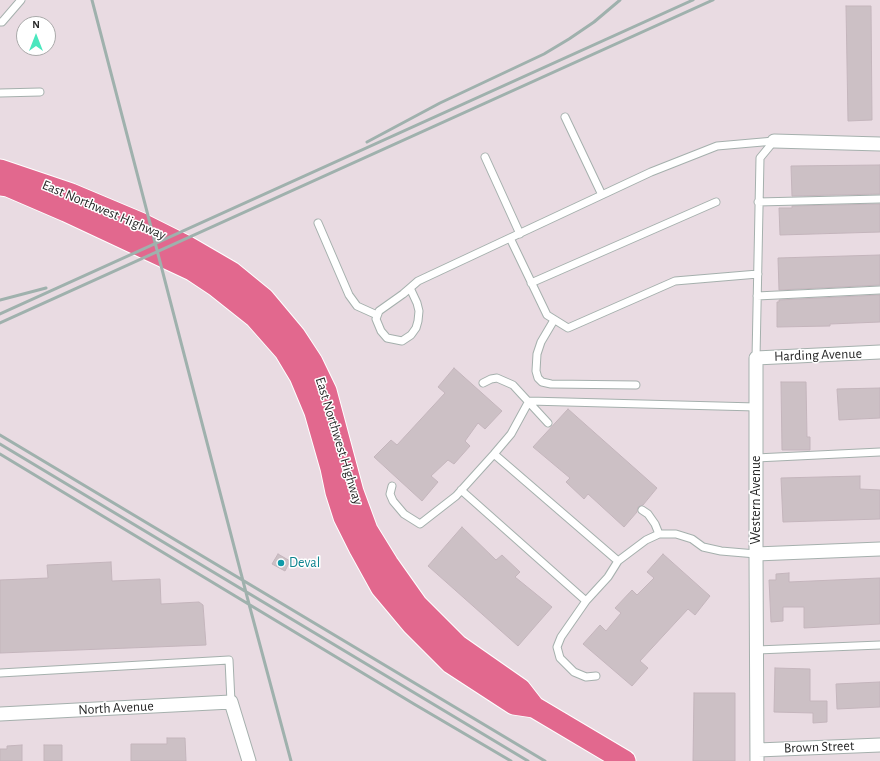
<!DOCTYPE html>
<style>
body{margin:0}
#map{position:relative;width:880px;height:761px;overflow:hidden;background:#e9dbe2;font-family:"Alegreya Sans",sans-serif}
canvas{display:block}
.north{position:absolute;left:16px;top:16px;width:40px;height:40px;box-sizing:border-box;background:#fff;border:1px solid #a9a9a9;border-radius:50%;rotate:0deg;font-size:11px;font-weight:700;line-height:16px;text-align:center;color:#282828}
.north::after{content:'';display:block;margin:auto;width:14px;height:18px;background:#4be7be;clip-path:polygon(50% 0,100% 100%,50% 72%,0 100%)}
</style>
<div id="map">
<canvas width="880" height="761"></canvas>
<div class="north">N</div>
</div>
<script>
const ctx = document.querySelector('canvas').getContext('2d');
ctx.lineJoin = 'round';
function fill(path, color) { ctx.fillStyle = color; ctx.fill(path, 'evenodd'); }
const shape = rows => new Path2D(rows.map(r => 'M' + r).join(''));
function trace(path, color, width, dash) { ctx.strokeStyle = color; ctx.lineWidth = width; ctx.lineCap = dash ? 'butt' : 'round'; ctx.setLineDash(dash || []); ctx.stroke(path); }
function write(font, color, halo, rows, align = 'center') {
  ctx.font = font + ' "Alegreya Sans",sans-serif'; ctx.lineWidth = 3; ctx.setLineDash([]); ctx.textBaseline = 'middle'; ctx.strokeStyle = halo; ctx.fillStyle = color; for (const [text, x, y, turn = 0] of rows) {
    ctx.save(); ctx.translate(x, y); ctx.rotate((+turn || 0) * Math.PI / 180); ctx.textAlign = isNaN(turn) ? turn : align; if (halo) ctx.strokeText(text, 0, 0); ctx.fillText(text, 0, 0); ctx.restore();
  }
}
const building = shape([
 [846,6,871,6,872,120,848,121,846,6],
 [880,165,880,194,792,196,791,166,880,165],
 [880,204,880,232,780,235,779,208,792,208,792,206,880,204],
 [880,255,880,285,779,290,778,258,880,255],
 [880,295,880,322,830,324,830,326,777,327,777,302,779,302,779,300,880,295],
 [454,368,502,411,485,429,478,423,465,441,470,446,454,464,448,460,431,476,438,482,422,501,374,457,391,440,397,445,445,393,438,387,454,368],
 [781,382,806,382,807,437,810,437,810,450,782,450,781,382],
 [880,388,880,418,839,420,837,389,880,388],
 [568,409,657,488,643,505,638,507,637,512,624,527,588,494,584,499,566,482,570,478,533,447,568,409],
 [860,476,860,489,880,490,880,519,783,522,781,478,860,476],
 [462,527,496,560,502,555,520,572,515,577,552,607,518,646,428,566,462,527],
 [278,554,290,561,285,571,272,564,278,554],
 [663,554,710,596,695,615,688,609,640,661,648,668,632,686,583,644,600,625,606,631,621,613,615,608,632,590,637,595,654,578,647,572,663,554],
 [111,562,112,581,160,579,161,604,199,602,203,605,206,645,0,653,0,580,48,578,47,565,111,562],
 [789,573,789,582,880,578,880,624,804,628,804,607,783,607,783,621,771,622,769,580,776,580,776,574,789,573],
 [775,668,810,669,810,701,827,701,827,722,813,723,813,713,774,712,775,668],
 [880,682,880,707,837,709,836,684,880,682],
 [694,693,735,693,735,761,693,761,694,693],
 [167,738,185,738,186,761,131,761,131,744,167,744,167,738],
 [22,745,22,761,0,761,0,749,7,749,7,746,22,745],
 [44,745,62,745,62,761,44,761,44,745]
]);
const service = shape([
 [0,22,2,22,21,0],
 [0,93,40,92],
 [565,117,602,195],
 [485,157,520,234],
 [758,202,880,199],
 [318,223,349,295,357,306,377,315],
 [510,238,547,315,568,328,675,281,758,274],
 [531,283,716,202],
 [410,288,417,303,419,311,418,321,416,328,411,335,402,341,387,338,381,331,376,319,379,311,403,294,410,288,418,281,651,172,717,146,774,141],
 [757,296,880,290],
 [554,320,541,342,537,354,536,371,538,378,542,382,551,384,636,385],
 [756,358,760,158,774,141],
 [483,383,491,379,497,378,513,385,548,423],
 [494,454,618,561],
 [756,458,880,452],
 [392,486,390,494,393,501,404,514,420,524,456,496,494,454,511,434,529,401,756,407],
 [461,490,586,601],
 [642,510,648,514,655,524,659,534],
 [757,650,880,645],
 [0,673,229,660,231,702],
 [596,676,586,677,574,672,560,658,557,647,561,637,586,601,608,577,618,561,646,540,659,534,676,534,692,539,703,547,721,551,756,554]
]);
const minor = shape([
 [774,141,880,144],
 [756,554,880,549],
 [0,714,231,702,249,761],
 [758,750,880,745],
 [757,761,756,554,756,358,880,352]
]);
const primary = shape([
 [0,170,71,194,140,223,188,247,231,272,264,299,295,336,312,362,326,391,353,492,367,530,388,564,417,605,457,645,520,689,534,707,625,761],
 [0,185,8,186,66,211,192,270,216,286,255,317,285,351,300,376,315,412,331,468,336,492,344,517,360,549,381,587,412,624,451,663,514,704,534,707]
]);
const rail = shape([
 [92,0,249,604,291,761],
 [367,142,440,103,544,54,569,39,594,22,620,0],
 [0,300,46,288],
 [0,314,693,0],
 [0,323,713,0],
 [0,435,545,761],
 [0,444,528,761],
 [0,454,414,704,511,761]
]);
const markers = [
 [281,563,4,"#0f9aa8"]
];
const streetNames = [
 ["East Northwest Highway",104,210,23],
 ["Harding Avenue",818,355,-2],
 ["East Northwest Highway",339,441,73],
 ["Western Avenue",756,500,-90],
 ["North Avenue",116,708,-3],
 ["Brown Street",819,747,-2]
];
const cultureNames = [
 ["Deval",289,563]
];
fill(building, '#ccc0c5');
trace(building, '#c4b5bc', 1);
trace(service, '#a5b0ad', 9);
trace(minor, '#a5b0ad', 15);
trace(primary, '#fff', 23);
trace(service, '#fff', 7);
trace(minor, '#fff', 13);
trace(primary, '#e2688e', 21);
trace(rail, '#9fb1ad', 3);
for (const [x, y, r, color] of markers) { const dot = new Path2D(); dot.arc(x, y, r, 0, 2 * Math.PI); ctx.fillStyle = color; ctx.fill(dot); trace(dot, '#fff', 1.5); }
write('14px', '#282828', '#fff', streetNames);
write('14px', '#0d838f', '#fff', cultureNames, 'left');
</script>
